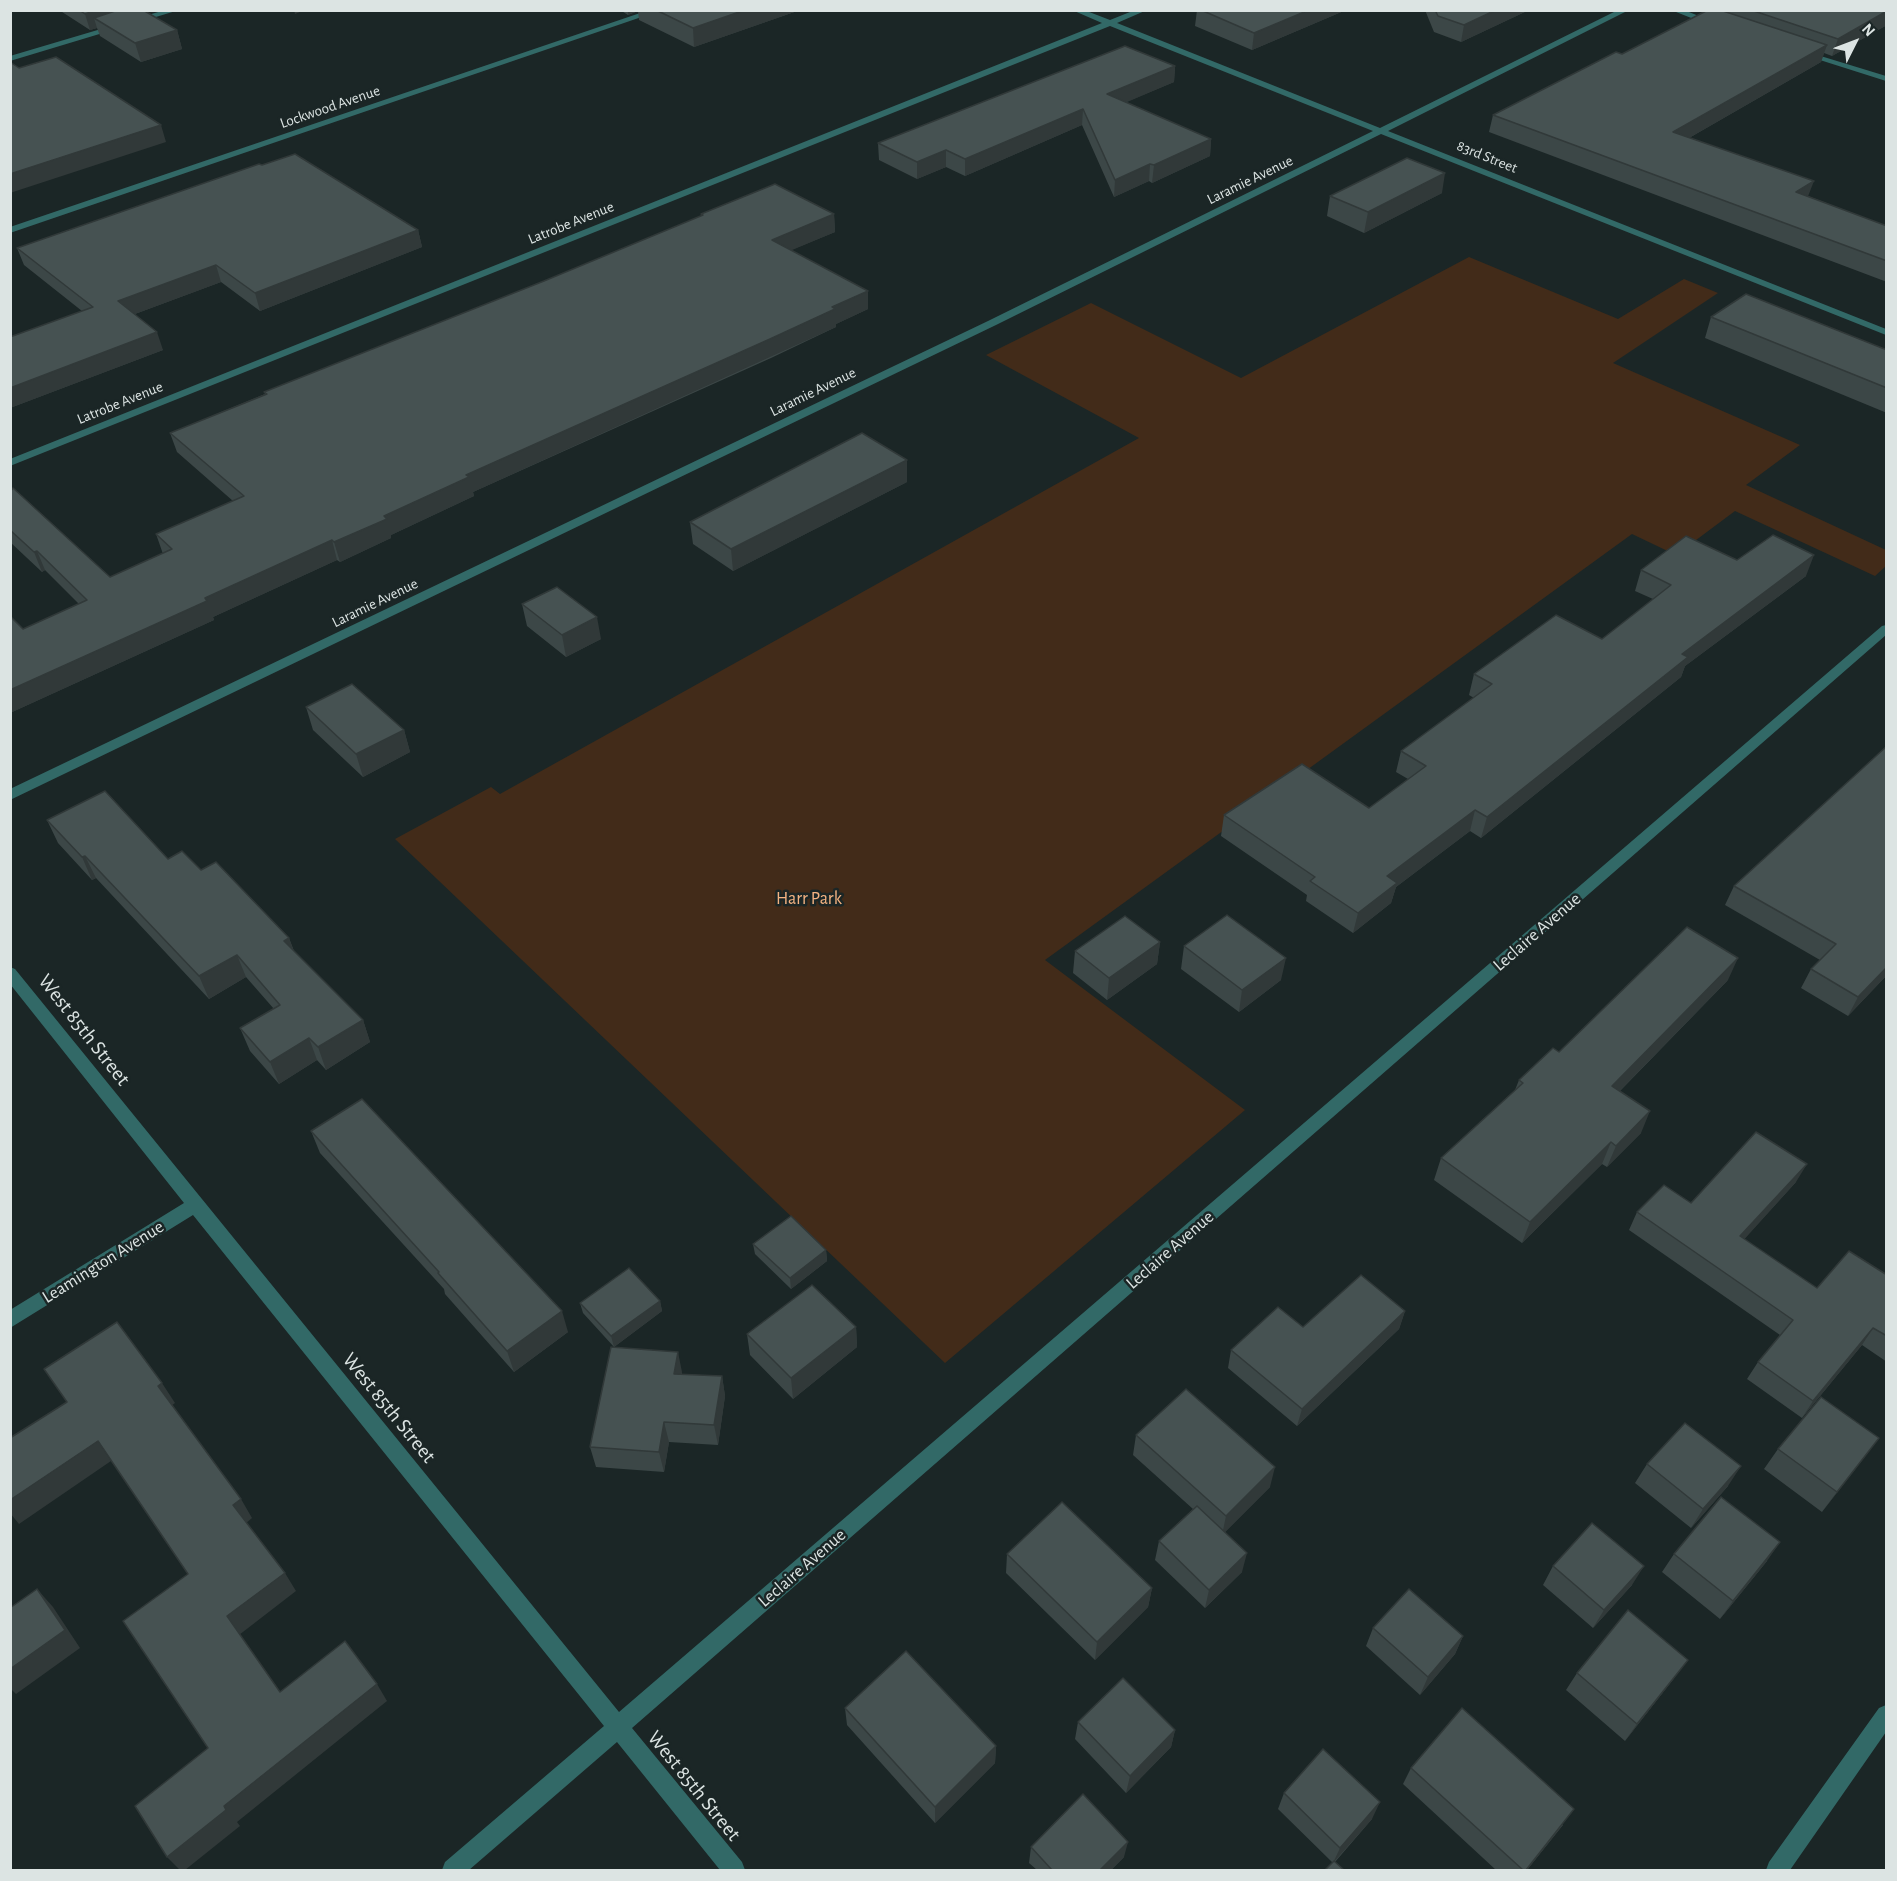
<!DOCTYPE html>
<style>
body{margin:0}
#map{position:relative;width:1897px;height:1881px;overflow:hidden;background:#1b2626;font-family:"Alegreya Sans",sans-serif}
canvas{display:block}
.frame{position:absolute;inset:0;border:12px solid #dce4e3;pointer-events:none}
.north{position:absolute;left:1825px;top:12px;width:60px;height:60px;-webkit-text-stroke:4px #1b2626;paint-order:stroke;rotate:48deg;font-size:16px;font-weight:700;line-height:24px;text-align:center;color:#dce4e3}
.north::after{content:'';display:block;margin:auto;width:21px;height:27px;background:#dce4e3;clip-path:polygon(50% 0,100% 100%,50% 72%,0 100%)}
</style>
<div id="map">
<canvas width="1897" height="1881"></canvas>
<div class="frame"></div>
<div class="north">N</div>
</div>
<script>
const ctx = document.querySelector('canvas').getContext('2d');
ctx.lineJoin = 'round';
function fill(path, color) { ctx.fillStyle = color; ctx.fill(path, 'evenodd'); }
const shape = rows => new Path2D(rows.map(r => 'M' + r).join(''));
function trace(path, color, width, dash) { ctx.strokeStyle = color; ctx.lineWidth = width; ctx.lineCap = dash ? 'butt' : 'round'; ctx.setLineDash(dash || []); ctx.stroke(path); }
function write(font, color, halo, rows, align = 'center') {
  ctx.font = font + ' "Alegreya Sans",sans-serif'; ctx.lineWidth = 5; ctx.setLineDash([]); ctx.textBaseline = 'middle'; ctx.strokeStyle = halo; ctx.fillStyle = color; for (const [text, x, y, turn = 0] of rows) {
    ctx.save(); ctx.translate(x, y); ctx.rotate((+turn || 0) * Math.PI / 180); ctx.textAlign = isNaN(turn) ? turn : align; if (halo) ctx.strokeText(text, 0, 0); ctx.fillText(text, 0, 0); ctx.restore();
  }
}
const green = shape([
 [1469,257,1618,319,1684,279,1718,293,1613,363,1800,445,1746,485,1886,550,1886,566,1875,576,1735,511,1676,555,1632,534,1045,960,1245,1110,945,1363,395,839,491,787,500,794,1139,438,986,355,1091,303,1241,378]
]);
const minor = shape([
 [165,10,179,10,10,61,10,56,165,10],
 [649,10,662,10,10,233,10,227,649,10],
 [1072,10,1084,10,1110,20,1135,10,1147,10,1117,23,1380,128,1618,10,1629,10,1388,131,1886,329,1886,335,1381,134,996,325,10,800,10,789,988,321,1373,131,1110,26,10,466,10,459,1102,23,1072,10],
 [1671,10,1684,10,1716,23,1709,25,1671,10],
 [1801,50,1886,76,1886,81,1801,54,1801,50],
 [1886,625,1886,635,632,1728,742,1862,745,1870,720,1870,617,1742,469,1870,442,1870,445,1862,604,1726,193,1215,10,1328,10,1310,184,1203,10,984,10,967,15,969,619,1712,1882,626,1886,625],
 [1886,1705,1886,1732,1790,1870,1766,1870,1769,1862,1879,1708,1886,1705]
]);
const wall = shape([
 [59,10,143,10,177,30,182,49,141,62,100,36,97,28,90,30],
 [620,10,800,10,694,47,639,20,638,11,628,15],
 [1197,10,1346,10,1252,50,1195,26],
 [1425,10,1529,10,1461,42,1434,32],
 [1721,10,1887,10,1887,25,1832,56,1824,53,1821,62,1689,138,1808,196,1887,226,1887,282,1489,132,1493,115,1622,54],
 [1175,66,1174,82,1126,102,1211,139,1210,156,1152,183,1149,181,1114,197,1082,125,965,176,946,167,917,179,879,160,878,143],
 [1442,193,1364,233,1327,216,1330,196],
 [701,214,834,214,835,232,791,250,868,309,836,324,836,327,771,358,473,492,474,496,391,535,391,538,340,562,337,560,213,617,214,620,10,713,10,616,23,629,79,604,45,570,42,572,10,542,10,492,110,577,163,554,156,534,233,501,177,452,170,433,265,394,264,392,544,281,701,216],
 [418,230,422,247,260,311,221,282,135,314,163,350,10,408,10,337,82,311,24,265,17,248],
 [1711,317,1887,350,1887,413,1705,338],
 [907,482,733,571,693,544,690,522],
 [1737,560,1806,576,1685,666,1681,677,1481,838,1470,831,1396,887,1391,903,1353,933,1306,901,1307,895,1221,836,1224,815,1369,808,1408,779,1396,772,1401,751,1474,698,1469,695,1474,674,1602,639,1653,599,1635,591,1641,570],
 [522,604,601,639,566,657,527,626],
 [306,707,404,730,410,752,363,777,313,730],
 [1887,746,1887,975,1848,1016,1801,988,1811,969,1820,960,1725,905,1734,886],
 [47,820,168,859,201,870,289,938,294,951,363,1020,370,1042,326,1070,317,1060,279,1084,250,1051,240,1028,274,1009,246,977,209,999,96,878,92,880,58,843],
 [1160,942,1157,964,1107,1000,1073,973,1075,951],
 [1184,946,1281,980,1239,1012,1181,969],
 [1728,980,1620,1091,1641,1133,1607,1167,1602,1164,1522,1243,1434,1180,1441,1158,1515,1090,1519,1080,1559,1052],
 [311,1131,568,1332,514,1372,445,1294,444,1289,320,1153],
 [1796,1182,1744,1239,1817,1288,1887,1275,1887,1362,1862,1345,1802,1418,1747,1379,1758,1362,1780,1335,1629,1230,1637,1212],
 [753,1244,826,1250,827,1261,791,1289,755,1254],
 [660,1301,662,1311,614,1347,583,1313,580,1303],
 [1405,1311,1399,1329,1297,1426,1228,1368,1231,1350,1303,1327],
 [856,1327,857,1347,793,1399,750,1355,747,1334],
 [682,1372,682,1374,722,1376,725,1396,718,1445,669,1442,664,1472,596,1467,590,1447],
 [1136,1435,1270,1487,1225,1532,1242,1572,1205,1608,1155,1560,1159,1541,1193,1509,1133,1455],
 [1879,1438,1822,1512,1764,1469,1778,1449],
 [1647,1464,1728,1486,1691,1528,1635,1483],
 [1007,1554,1152,1588,1148,1607,1095,1660,1006,1573],
 [1674,1554,1767,1561,1720,1619,1662,1572],
 [1553,1566,1632,1585,1593,1628,1543,1585],
 [1373,1628,1463,1636,1455,1654,1420,1695,1366,1646],
 [1577,1673,1675,1677,1625,1741,1566,1690],
 [845,1708,996,1746,995,1763,935,1823,847,1725],
 [1078,1722,1175,1730,1171,1747,1126,1793,1075,1739],
 [1411,1768,1563,1825,1527,1870,1496,1870,1403,1784],
 [1284,1793,1372,1819,1335,1862,1332,1862,1278,1809],
 [1031,1847,1124,1857,1111,1870,1037,1870,1029,1863]
]);
const shadedWall = shape([
 [96,10,127,10,94,18,97,28,90,30,85,14],
 [294,10,305,10,295,14],
 [628,10,638,10,638,11,628,15],
 [745,10,800,10,694,47,693,28],
 [1309,10,1346,10,1252,50,1254,33],
 [1496,10,1529,10,1461,42,1464,25],
 [1887,11,1887,25,1832,56,1838,39],
 [177,30,182,49,141,62,135,43],
 [1827,45,1821,62,1668,150,1673,132],
 [1175,66,1174,82,1106,111,1107,94],
 [1083,109,1082,125,965,176,965,159],
 [161,125,166,142,10,193,10,174],
 [1211,139,1210,156,1152,183,1154,165],
 [946,150,946,167,917,179,917,162],
 [1150,164,1149,181,1114,197,1115,180],
 [1445,173,1442,193,1364,233,1368,212],
 [1814,181,1807,199,1796,192],
 [834,214,835,232,773,258,772,240],
 [418,230,422,247,260,311,255,293],
 [216,265,221,282,124,318,118,301],
 [868,291,868,309,836,324,836,327,473,492,474,496,391,535,391,538,340,562,334,542,466,475],
 [157,332,163,350,10,408,10,388],
 [907,460,907,482,733,571,731,549],
 [332,540,337,560,213,617,214,620,10,713,10,690,205,598],
 [37,551,45,570,42,572,34,552],
 [1814,555,1806,576,1685,666,1681,677,1481,838,1487,817,1682,654],
 [597,617,601,639,566,657,562,635],
 [404,730,410,752,363,777,356,754],
 [1475,810,1470,831,1396,887,1391,903,1353,933,1358,913,1387,876],
 [85,856,96,878,92,880,82,857],
 [289,938,297,961,284,941],
 [1160,942,1157,964,1107,1000,1109,978],
 [237,955,246,977,209,999,199,976],
 [1286,958,1281,980,1239,1012,1242,990],
 [1738,958,1728,980,1603,1108,1612,1086],
 [1887,967,1887,975,1848,1016,1858,997],
 [363,1020,370,1042,326,1070,318,1047],
 [309,1038,317,1060,279,1084,270,1062],
 [1650,1111,1641,1133,1607,1167,1616,1146],
 [1611,1142,1602,1164,1522,1243,1530,1222],
 [1807,1164,1796,1182,1731,1254,1740,1236],
 [826,1250,827,1261,791,1289,790,1278],
 [660,1301,662,1311,614,1347,611,1336],
 [562,1311,568,1332,514,1372,507,1351],
 [1405,1311,1399,1329,1297,1426,1302,1409],
 [856,1327,857,1347,793,1399,791,1378],
 [1873,1328,1862,1345,1802,1418,1813,1401],
 [678,1352,682,1372,678,1394,674,1374],
 [722,1376,725,1396,718,1445,714,1425],
 [162,1383,175,1403,171,1406,158,1386],
 [664,1422,669,1442,664,1472,659,1452],
 [1879,1438,1864,1458,1822,1512,1837,1492],
 [98,1441,111,1461,19,1524,10,1513,10,1500],
 [1741,1466,1728,1486,1691,1528,1703,1509],
 [1275,1467,1270,1487,1222,1535,1226,1516],
 [241,1499,252,1518,245,1524,233,1505],
 [1780,1542,1767,1561,1720,1619,1733,1601],
 [1247,1553,1242,1572,1205,1608,1209,1590],
 [1644,1566,1632,1585,1593,1628,1604,1610],
 [285,1573,296,1591,239,1635,227,1616],
 [1152,1588,1148,1607,1095,1660,1097,1642],
 [37,1589,53,1607,80,1648,16,1694,10,1688,10,1669],
 [1463,1636,1455,1654,1420,1695,1428,1677],
 [1688,1660,1675,1677,1625,1741,1637,1724],
 [377,1684,387,1701,237,1822,240,1826,185,1870,180,1870,167,1857,224,1806],
 [1175,1730,1171,1747,1126,1793,1130,1776],
 [996,1746,995,1763,935,1823,935,1807],
 [1380,1802,1372,1819,1333,1863,1340,1848],
 [1574,1809,1527,1870,1526,1870],
 [1128,1842,1124,1857,1111,1870,1100,1870]
]);
const building = shape([
 [79,10,96,10,85,14,79,10],
 [118,10,143,10,177,30,135,43,94,18,118,10],
 [656,10,745,10,693,28,656,10],
 [1201,10,1309,10,1254,33,1201,10],
 [1435,10,1496,10,1464,25,1438,16,1435,10],
 [1708,10,1720,10,1827,45,1673,132,1814,181,1796,192,1887,226,1887,261,1493,115,1616,52,1622,54,1708,10],
 [1751,10,1887,10,1887,11,1838,39,1751,10],
 [1125,46,1175,66,1107,94,1211,139,1154,165,1150,164,1115,180,1083,109,965,159,946,150,917,162,878,143,1125,46],
 [56,57,161,125,10,174,10,62,19,68,56,57],
 [295,154,418,230,255,293,216,265,118,301,157,332,10,388,10,337,93,307,17,248,259,164,262,165,295,154],
 [1407,158,1445,173,1368,212,1330,196,1407,158],
 [775,184,834,214,772,240,868,291,832,307,835,309,770,339,466,475,469,477,384,516,387,519,334,542,332,540,205,598,207,601,10,690,10,616,23,629,87,600,37,551,34,552,10,530,10,492,13,488,110,577,172,549,156,534,244,496,170,433,267,394,264,392,544,281,703,215,701,214,775,184],
 [1746,294,1887,350,1887,388,1711,317,1746,294],
 [862,433,907,460,731,549,690,522,862,433],
 [1773,535,1814,555,1682,654,1688,657,1487,817,1475,810,1387,876,1397,883,1358,913,1310,881,1315,877,1224,815,1302,764,1369,808,1426,766,1401,751,1492,684,1474,674,1556,615,1602,639,1671,585,1641,570,1686,536,1737,560,1773,535],
 [557,587,597,617,562,635,522,604,557,587],
 [352,684,404,730,356,754,306,707,352,684],
 [1887,746,1887,967,1858,997,1811,969,1836,944,1734,886,1887,746],
 [105,791,168,859,182,851,201,870,216,862,289,938,284,941,363,1020,318,1047,309,1038,270,1062,240,1028,280,1005,237,955,199,976,85,856,82,857,47,820,105,791],
 [1227,915,1286,958,1242,990,1184,946,1227,915],
 [1125,916,1160,942,1109,978,1075,951,1125,916],
 [1687,927,1738,958,1612,1086,1650,1111,1616,1146,1611,1142,1530,1222,1441,1158,1523,1083,1519,1080,1553,1048,1559,1052,1687,927],
 [362,1099,562,1311,507,1351,438,1273,439,1272,311,1131,362,1099],
 [1756,1132,1807,1164,1740,1236,1817,1288,1849,1251,1887,1275,1887,1336,1873,1328,1813,1401,1758,1362,1793,1320,1637,1212,1664,1185,1691,1203,1756,1132],
 [791,1216,826,1250,790,1278,753,1244,791,1216],
 [629,1268,660,1301,611,1336,580,1303,629,1268],
 [1361,1275,1405,1311,1302,1409,1231,1350,1278,1307,1303,1327,1361,1275],
 [812,1285,856,1327,791,1378,747,1334,812,1285],
 [117,1322,162,1383,158,1386,241,1499,233,1505,285,1573,227,1616,280,1692,345,1641,377,1684,224,1806,226,1810,167,1857,135,1806,208,1748,123,1621,188,1574,98,1441,10,1500,10,1438,67,1402,44,1369,117,1322],
 [611,1347,678,1352,674,1374,722,1376,714,1425,664,1422,659,1452,590,1447,611,1347],
 [1186,1389,1275,1467,1226,1516,1136,1435,1186,1389],
 [1821,1397,1879,1438,1837,1492,1778,1449,1821,1397],
 [1685,1423,1741,1466,1703,1509,1647,1464,1685,1423],
 [1721,1497,1780,1542,1733,1601,1674,1554,1721,1497],
 [1062,1502,1152,1588,1097,1642,1007,1554,1062,1502],
 [1197,1506,1247,1553,1209,1590,1159,1541,1197,1506],
 [1592,1523,1644,1566,1604,1610,1553,1566,1592,1523],
 [37,1589,65,1630,10,1669,10,1608,37,1589],
 [1409,1589,1463,1636,1428,1677,1373,1628,1409,1589],
 [1628,1610,1688,1660,1637,1724,1577,1673,1628,1610],
 [906,1651,996,1746,935,1807,845,1708,906,1651],
 [1123,1678,1175,1730,1130,1776,1078,1722,1123,1678],
 [1462,1708,1574,1809,1526,1870,1523,1870,1411,1768,1462,1708],
 [1323,1749,1380,1802,1340,1848,1284,1793,1323,1749],
 [1083,1794,1128,1842,1100,1870,1052,1870,1031,1847,1083,1794],
 [1334,1861,1344,1870,1325,1870,1334,1861]
]);
const farStreetnames = [
 ["Lockwood Avenue",330,107,-19],
 ["83rd Street",1487,157,22],
 ["Laramie Avenue",1250,180,-26],
 ["Latrobe Avenue",571,223,-22],
 ["Laramie Avenue",813,392,-26],
 ["Latrobe Avenue",120,403,-22],
 ["Laramie Avenue",375,603,-26]
];
const parkNames = [
 ["Harr Park",809,899]
];
const streetNames = [
 ["Leclaire Avenue",1537,932,-41],
 ["Leclaire Avenue",1170,1250,-41],
 ["Leamington Avenue",103,1262,-32],
 ["Leclaire Avenue",802,1568,-41]
];
const nearStreetnames = [
 ["West 85th Street",84,1030,52],
 ["West 85th Street",389,1408,51],
 ["West 85th Street",694,1786,51]
];
fill(green, '#422b19');
fill(minor, '#326967');
fill(wall, '#3c4747');
fill(shadedWall, '#313939');
fill(building, '#465252');
trace(building, '#313939', 1.5);
write('15px', '#dce4e3', '#1b2626', farStreetnames);
write('18px', '#f4b382', '#1b2626', parkNames);
write('18px', '#dce4e3', '#1b2626', streetNames);
write('21px', '#dce4e3', '#1b2626', nearStreetnames);
</script>
